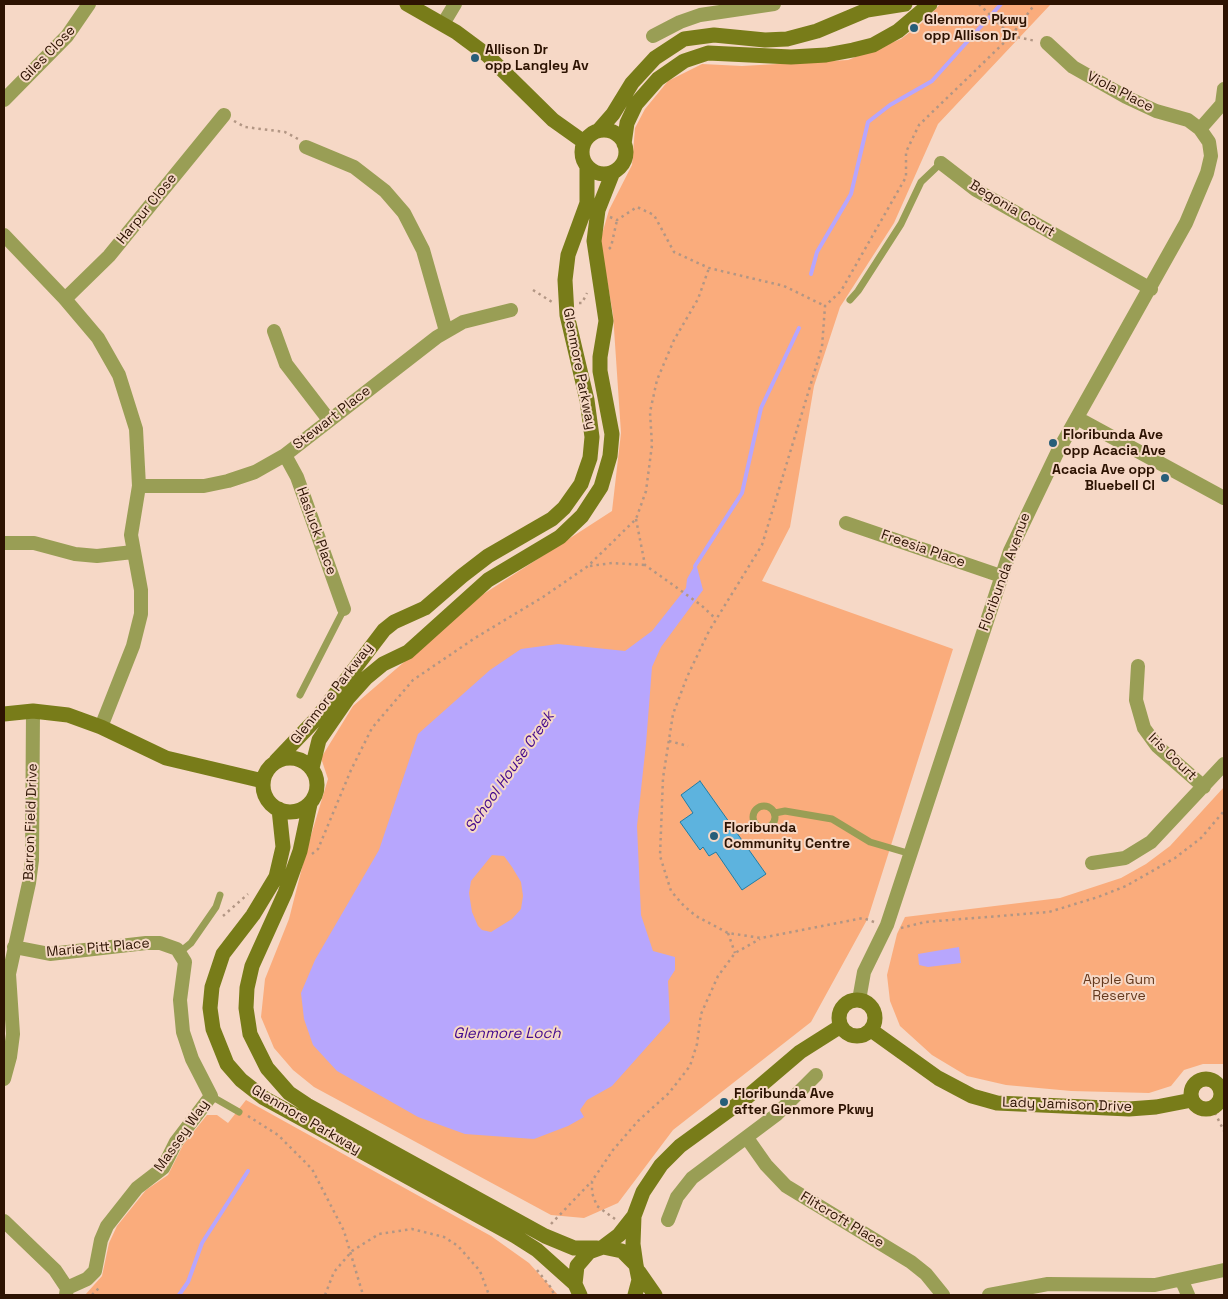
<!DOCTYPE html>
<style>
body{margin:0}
#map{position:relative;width:1228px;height:1299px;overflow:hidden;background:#f6d8c6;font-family:"Space Grotesk",sans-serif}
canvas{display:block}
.frame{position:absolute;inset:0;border:5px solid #2d1302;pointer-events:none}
</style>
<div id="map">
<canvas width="1228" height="1299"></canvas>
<div class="frame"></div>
</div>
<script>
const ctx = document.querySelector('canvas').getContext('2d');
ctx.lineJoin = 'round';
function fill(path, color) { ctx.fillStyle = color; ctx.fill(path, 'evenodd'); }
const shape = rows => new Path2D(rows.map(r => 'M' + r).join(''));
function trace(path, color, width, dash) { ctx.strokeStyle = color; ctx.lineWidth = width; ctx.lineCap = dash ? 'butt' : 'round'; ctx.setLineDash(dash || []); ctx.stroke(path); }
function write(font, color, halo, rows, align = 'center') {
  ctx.font = font + ' "Space Grotesk",sans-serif'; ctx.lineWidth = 4; ctx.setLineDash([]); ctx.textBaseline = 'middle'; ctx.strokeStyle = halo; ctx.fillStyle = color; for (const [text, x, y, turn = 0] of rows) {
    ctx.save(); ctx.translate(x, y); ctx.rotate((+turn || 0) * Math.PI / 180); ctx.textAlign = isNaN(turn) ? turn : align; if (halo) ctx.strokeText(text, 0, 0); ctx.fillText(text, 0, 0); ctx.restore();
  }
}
const green = shape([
 [940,4,1051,4,938,124,894,223,840,307,814,386,790,527,762,581,953,649,868,918,811,1022,673,1130,618,1203,584,1218,551,1215,314,1087,293,1070,274,1048,261,1017,265,979,289,919,306,852,328,779,321,758,353,706,482,595,612,511,621,433,613,314,600,241,609,210,632,165,635,128,645,109,668,81,702,64,742,66,848,60,901,39,927,19],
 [1224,787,1224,1064,1203,1064,1184,1070,1171,1086,1149,1093,1071,1091,1006,1085,967,1076,932,1055,900,1026,890,1001,887,975,897,934,905,917,1060,898,1121,878,1146,864,1170,846],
 [246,1100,491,1236,529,1263,558,1295,85,1295,102,1276,109,1243,117,1226,146,1190,168,1175,183,1145,207,1115,217,1115,228,1123]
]);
const water = shape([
 [696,563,703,590,661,647,652,667,646,744,637,826,641,915,653,951,675,957,675,970,668,981,670,1021,612,1086,587,1100,580,1110,584,1117,568,1126,534,1139,465,1134,418,1117,337,1071,313,1045,304,1019,301,993,315,960,379,850,418,734,490,670,521,649,558,644,625,651,652,631,686,588,687,579],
 [492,855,504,856,512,867,521,882,523,896,521,909,512,919,491,932,482,930,478,926,472,912,469,893,471,881],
 [959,947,961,963,928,967,919,965,918,954]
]);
const stream = shape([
 [811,274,817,252,851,194,868,122,890,105,932,81,1001,4],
 [695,566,742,493,761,408,799,328],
 [179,1295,188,1282,202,1243,248,1171]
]);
const building = shape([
 [700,781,766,874,742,890,716,852,709,856,703,847,700,850,680,822,693,813,681,795,700,781]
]);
const path = shape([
 [979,4,1011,36,1036,41],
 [234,121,245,127,285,132,298,139],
 [610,217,617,220,637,207,654,215,674,252,709,268,784,286,825,306],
 [609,249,611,247,617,220],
 [533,290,552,302],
 [579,303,582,303,587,293],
 [636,519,645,565,701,605,716,619],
 [590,566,612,563,645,565],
 [669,741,688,746],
 [312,854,318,849,351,770,372,728,413,680,475,638,543,597,588,566,636,519,646,491,652,445,650,412,657,380,674,340,698,299,709,268],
 [223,916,248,894],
 [874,922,863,918,761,938,728,933,696,916,684,906,671,891,660,856,663,778,673,714,687,677,709,631,762,545,822,347,825,306,841,291,906,177,906,152,919,125,1011,36,1035,4],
 [901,928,925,922,1049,912,1098,897,1126,886,1175,858,1201,838,1224,811],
 [728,933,735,953],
 [1212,1107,1224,1131],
 [248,1116,278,1135,312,1169,344,1231,363,1295],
 [615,1219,597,1206,592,1193,592,1181,613,1150,638,1121,669,1093,690,1066,697,1044,701,1014,718,976,735,953,760,939],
 [551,1224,592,1181],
 [537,1270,552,1289,554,1295],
 [92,1295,100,1287],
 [325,1295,334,1272,352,1251,379,1234,412,1229,444,1237,458,1246,480,1271,489,1295]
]);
const lane = shape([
 [850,300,858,291,901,224,921,182,941,163],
 [300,695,344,609],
 '753 817a11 11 0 1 1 22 0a11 11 0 1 1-22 0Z',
 [775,813,785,811,832,819,870,842,911,854],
 [180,952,191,943,216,907,220,895],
 [211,1096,239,1112]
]);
const street = shape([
 [443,24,455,4],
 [653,36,680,22,700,15,774,4],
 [1047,43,1073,67,1126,97,1156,111,1188,120,1200,129],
 [4,100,67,36,89,4],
 [306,147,354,167,385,191,404,213,423,250,446,331],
 [941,163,976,190,1151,289],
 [4,235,65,299,98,338,119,375,136,429,139,486,131,535,141,590,141,614,133,646,101,727],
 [65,299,109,256,224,115],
 [274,331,286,364,329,420],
 [1077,418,1224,498],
 [285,455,297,477,344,609],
 [139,486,204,486,228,481,255,472,285,455,437,337,463,322,511,310],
 [846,523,1001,576],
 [4,543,34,543,75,554,97,556,133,552],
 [1138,666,1136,700,1144,728,1157,746,1204,787],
 [1092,863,1125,858,1151,842,1224,764],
 [14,947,50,954,146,943,160,943,177,949,185,962,180,1000,183,1032,192,1059,211,1096,176,1142,163,1168,137,1188,107,1226,101,1240,95,1271,87,1279,67,1288],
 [859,1000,864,972,887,925,1010,551,1057,453,1186,223,1207,173,1211,156,1209,142,1200,129,1222,104,1224,89],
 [4,1079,10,1057,13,1034,9,974,29,883,32,860,33,711],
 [747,1138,766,1165,786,1186,911,1262,926,1274,943,1295],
 [668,1220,677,1197,692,1178,776,1115,816,1075],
 [4,1221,55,1270,67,1288,66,1295],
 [1182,1281,1188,1295],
 [989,1295,1048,1284,1155,1285,1224,1270]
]);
const secondary = shape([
 [407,4,456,32,487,55,553,120,584,142],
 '582 152a22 22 0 1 1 44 0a22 22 0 1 1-44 0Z',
 [599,130,613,114,632,83,655,58,684,39,714,35,765,40,787,39,817,31,867,10,905,4],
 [624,144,627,123,636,104,658,79,684,61,708,53,791,57,826,55,853,50,873,45,898,31,930,4],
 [4,714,33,711,68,715,101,727,166,758,263,781],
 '263 785a27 27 0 1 1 54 0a27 27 0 1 1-54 0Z',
 [276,761,317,718,384,630,394,622,425,608,462,576,488,556,552,519,564,508,581,484,590,458,592,437,587,400,567,315,565,280,568,255,587,203,587,167],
 [312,768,319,740,348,698,366,678,383,664,408,652,488,580,560,537,582,516,601,487,610,456,612,434,600,371,600,357,606,321,594,241,598,210,613,172],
 [310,804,300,851,285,893,252,966,247,988,246,1008,250,1034,267,1068,289,1093,307,1105,545,1236,574,1248,597,1248],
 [279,809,283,847,276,877,253,915,223,954,212,987,210,1008,213,1029,227,1064,241,1080,264,1098,515,1236,537,1250,575,1284],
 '839 1018a18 18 0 1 1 36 0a18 18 0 1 1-36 0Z',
 [871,1030,938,1078,972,1096,997,1103,1129,1109,1156,1107,1192,1100],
 '1191 1094a15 15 0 1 1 30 0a15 15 0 1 1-30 0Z',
 [603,1247,619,1235,634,1216],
 [636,1265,633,1244,634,1216,643,1192,661,1165,680,1146,746,1098,800,1052,841,1026],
 [639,1272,655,1295],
 [580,1295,575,1284,577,1266,589,1252,603,1247,622,1251,636,1265,639,1280,635,1295]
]);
const markers = [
 [914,28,5,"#275e79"],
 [475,58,5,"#275e79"],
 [1053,443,5,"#275e79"],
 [1165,478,5,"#275e79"],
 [714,836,5,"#275e79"],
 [724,1102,5,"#275e79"]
];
const poiNames = [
 ["Glenmore Pkwy",924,20],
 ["opp Allison Dr",924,36],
 ["Allison Dr",485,50],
 ["opp Langley Av",485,66],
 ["Floribunda Ave",1063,435],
 ["opp Acacia Ave",1063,451],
 ["Acacia Ave opp",1155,470,"right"],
 ["Bluebell Cl",1155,486,"right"],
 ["Floribunda",724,828],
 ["Community Centre",724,844],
 ["Floribunda Ave",734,1094],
 ["after Glenmore Pkwy",734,1110]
];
const streetNames = [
 ["Giles Close",48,54,-46],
 ["Viola Place",1120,92,27],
 ["Harpur Close",147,209,-51],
 ["Begonia Court",1012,209,31],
 ["Glenmore Parkway",579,369,79],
 ["Stewart Place",332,418,-38],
 ["Hasluck Place",316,531,70],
 ["Freesia Place",923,549,19],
 ["Floribunda Avenue",1005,572,-70],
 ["Glenmore Parkway",332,694,-52],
 ["Iris Court",1172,757,44],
 ["Barron Field Drive",31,822,-88],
 ["Marie Pitt Place",98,948,-5],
 ["Lady Jamison Drive",1067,1105,2],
 ["Glenmore Parkway",306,1120,30],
 ["Massey Way",182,1136,-55],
 ["Flitcroft Place",842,1220,31]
];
const parkNames = [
 ["Apple Gum",1119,980],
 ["Reserve",1119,996]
];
const waterNames = [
 ["School House Creek",510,772,-55],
 ["Glenmore Loch",507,1034]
];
fill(green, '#faac7c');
fill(water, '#b7a6fd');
trace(stream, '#b7a6fd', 4);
fill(building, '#5db3de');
trace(building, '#207da6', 1);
trace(path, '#b29684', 2.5, [2.5, 4]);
trace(lane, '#999e55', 7);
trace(street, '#999e55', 14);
trace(secondary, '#787c19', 15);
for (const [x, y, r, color] of markers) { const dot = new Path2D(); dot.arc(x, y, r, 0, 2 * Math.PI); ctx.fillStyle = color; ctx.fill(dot); trace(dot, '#f6d8c6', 2); }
write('bold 14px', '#2d1302', '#f6d8c6', poiNames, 'left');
write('14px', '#2d1302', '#f6d8c6', streetNames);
write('14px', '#64391d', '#f6d8c6', parkNames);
write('italic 15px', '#42088d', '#f6d8c6', waterNames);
</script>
